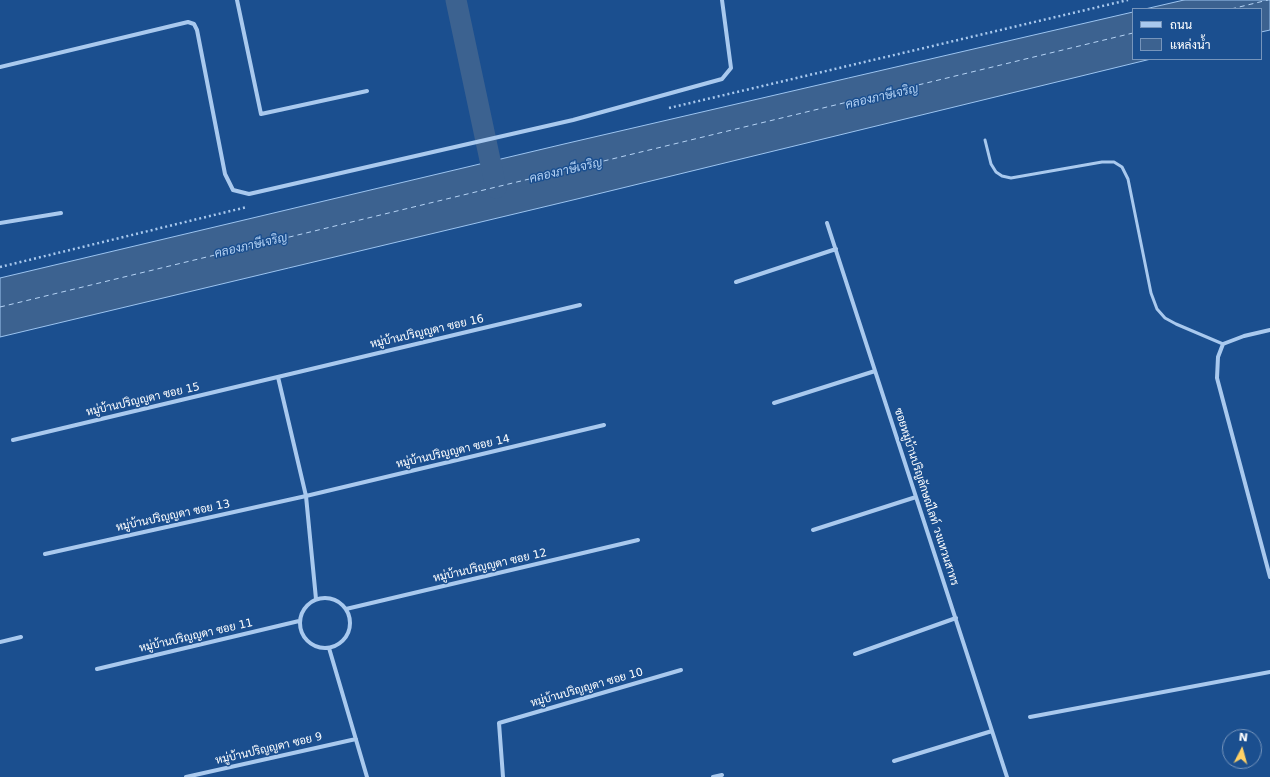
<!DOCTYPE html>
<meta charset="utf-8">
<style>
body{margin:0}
#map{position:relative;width:1270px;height:777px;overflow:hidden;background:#1b4f8f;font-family:"DejaVu Sans",Sarabun,sans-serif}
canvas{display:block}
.legend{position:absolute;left:1132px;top:8px;width:130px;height:52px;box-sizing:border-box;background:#1b4f8f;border:1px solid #7695bc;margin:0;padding:5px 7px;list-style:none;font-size:12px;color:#fff}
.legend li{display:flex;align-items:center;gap:8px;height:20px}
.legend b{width:20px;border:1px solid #7695bc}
.north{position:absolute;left:1222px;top:729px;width:40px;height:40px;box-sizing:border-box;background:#1b4f8f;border:1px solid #7695bc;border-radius:50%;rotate:6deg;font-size:11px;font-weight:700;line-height:16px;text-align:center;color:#fff}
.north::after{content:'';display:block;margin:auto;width:14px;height:18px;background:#ffd166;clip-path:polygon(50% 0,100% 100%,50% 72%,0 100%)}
</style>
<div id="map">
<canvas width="1270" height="777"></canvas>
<ul class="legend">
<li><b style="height:5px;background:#a9c9ee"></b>ถนน</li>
<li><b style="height:11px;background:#3c6290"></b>แหล่งน้ำ</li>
</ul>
<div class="north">N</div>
</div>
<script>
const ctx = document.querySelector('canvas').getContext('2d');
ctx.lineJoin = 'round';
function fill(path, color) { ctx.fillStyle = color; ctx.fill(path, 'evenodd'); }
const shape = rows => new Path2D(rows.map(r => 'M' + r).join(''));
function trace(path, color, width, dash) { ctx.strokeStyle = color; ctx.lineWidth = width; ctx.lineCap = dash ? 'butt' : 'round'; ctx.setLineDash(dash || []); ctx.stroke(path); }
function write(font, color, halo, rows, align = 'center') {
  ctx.font = font + ' "DejaVu Sans",Sarabun,sans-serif'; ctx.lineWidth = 3; ctx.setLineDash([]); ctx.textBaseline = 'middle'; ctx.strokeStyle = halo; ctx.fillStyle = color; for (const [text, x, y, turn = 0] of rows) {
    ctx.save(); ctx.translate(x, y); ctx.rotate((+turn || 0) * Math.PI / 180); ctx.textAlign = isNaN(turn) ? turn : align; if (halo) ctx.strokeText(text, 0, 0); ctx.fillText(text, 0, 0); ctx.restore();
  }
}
const water = shape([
 [1184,0,1270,0,1270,30,1261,32,1261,9,1145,9,1184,0],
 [1133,12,1133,59,1151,59,577,199,0,337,0,278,564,144,1133,12]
]);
const canal = shape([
 [456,0,496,188]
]);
const ferry = shape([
 [1231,9,1268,0],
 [0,307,1133,33]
]);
const path = shape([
 [669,108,1128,0],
 [0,267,247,207]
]);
const lane = shape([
 [985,140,991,164,996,172,1002,176,1011,178,1102,162,1114,162,1122,167,1128,179,1151,293,1157,309,1165,318,1176,324,1223,344]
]);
const street = shape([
 [237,0,261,114,367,91],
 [0,67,188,22,194,24,197,30,225,174,233,190,249,194,573,120,722,79,731,68,722,0],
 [0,223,61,213],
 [827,223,1007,777],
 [736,282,836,249],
 [1270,330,1244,336,1223,344,1218,357,1217,378,1270,577],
 [278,377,306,496,316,599],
 [774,403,875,371],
 [13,440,580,305],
 [813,530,916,497],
 [45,554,306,496,604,425],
 '300 623a25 25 0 1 1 50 0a25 25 0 1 1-50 0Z',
 [346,609,638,540],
 [0,642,21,637],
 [329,648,367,777],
 [855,654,956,618],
 [97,669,299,621],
 [1030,717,1270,672],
 [894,761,992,731],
 [186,777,356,739],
 [503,777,499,723,681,670],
 [713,777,722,775]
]);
const streetNames = [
 ["หมู่บ้านปริญญดา ซอย 16",427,332,-13],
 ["หมู่บ้านปริญญดา ซอย 15",143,400,-13],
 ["หมู่บ้านปริญญดา ซอย 14",453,452,-13],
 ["ซอยหมู่บ้านปริญลักษณ์ไลท์ วงแหวนสาทร",926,497,72],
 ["หมู่บ้านปริญญดา ซอย 13",173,516,-12],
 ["หมู่บ้านปริญญดา ซอย 12",490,566,-13],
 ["หมู่บ้านปริญญดา ซอย 11",196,636,-13],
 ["หมู่บ้านปริญญดา ซอย 10",587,688,-16],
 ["หมู่บ้านปริญญดา ซอย 9",269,749,-13]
];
const waterNames = [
 ["คลองภาษีเจริญ",882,97,-13],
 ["คลองภาษีเจริญ",566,171,-13],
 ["คลองภาษีเจริญ",251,246,-13]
];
fill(water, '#3c6290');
trace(water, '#9cc4f0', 1);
trace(canal, '#3c6290', 21);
trace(ferry, '#b5d3f5', 1, [5, 4]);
trace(path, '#a9c9ee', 2.5, [2, 3]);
trace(lane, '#a9c9ee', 3);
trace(street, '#a9c9ee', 4);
write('11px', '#fff', '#1b4f8f', streetNames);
write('italic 12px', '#b5d3f5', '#1b4f8f', waterNames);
</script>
